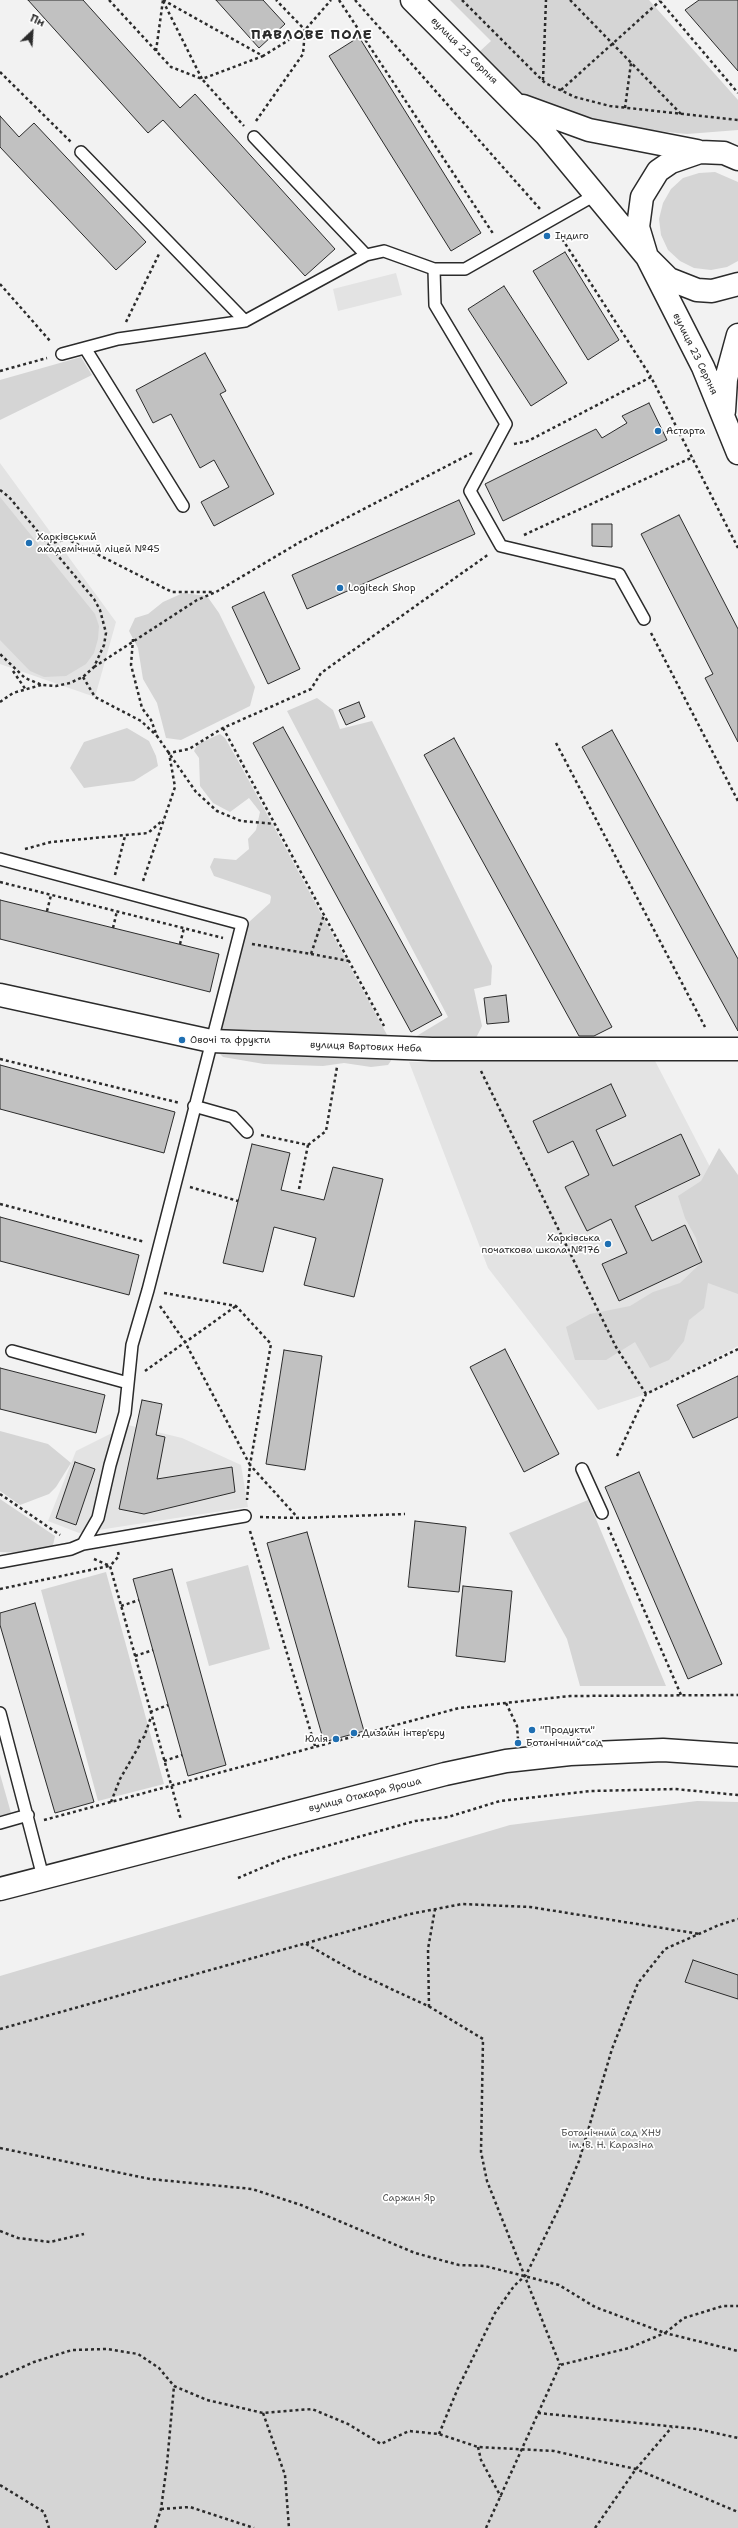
<!DOCTYPE html>
<meta charset="utf-8">
<style>
body{margin:0}
#map{position:relative;width:738px;height:2528px;overflow:hidden;background:#f2f2f2;font-family:"Shantell Sans",sans-serif}
canvas{display:block}
.north{position:absolute;left:12px;top:12px;width:40px;height:40px;-webkit-text-stroke:3px #fff;paint-order:stroke;rotate:25deg;font-size:11px;font-weight:700;line-height:16px;text-align:center;color:#2b2b2b}
.north::after{content:'';display:block;margin:auto;width:14px;height:18px;background:#2b2b2b;clip-path:polygon(50% 0,100% 100%,50% 72%,0 100%)}
</style>
<div id="map">
<canvas width="738" height="2528"></canvas>
<div class="north">Пн</div>
</div>
<script>
const ctx = document.querySelector('canvas').getContext('2d');
ctx.lineJoin = 'round';
function fill(path, color) { ctx.fillStyle = color; ctx.fill(path, 'evenodd'); }
const shape = rows => new Path2D(rows.map(r => 'M' + r).join(''));
function trace(path, color, width, dash) { ctx.strokeStyle = color; ctx.lineWidth = width; ctx.lineCap = dash ? 'butt' : 'round'; ctx.setLineDash(dash || []); ctx.stroke(path); }
function write(font, color, halo, rows, align = 'center') {
  ctx.font = font + ' "Shantell Sans",sans-serif'; ctx.lineWidth = 3.5; ctx.setLineDash([]); ctx.textBaseline = 'middle'; ctx.strokeStyle = halo; ctx.fillStyle = color; for (const [text, x, y, turn = 0] of rows) {
    ctx.save(); ctx.translate(x, y); ctx.rotate((+turn || 0) * Math.PI / 180); ctx.textAlign = isNaN(turn) ? turn : align; if (halo) ctx.strokeText(text, 0, 0); ctx.fillText(text, 0, 0); ctx.restore();
  }
}
const built = shape([
 [396,273,402,295,338,311,333,289],
 [0,463,116,622,95,697,0,664],
 [652,1055,738,1221,738,1346,646,1394,598,1410,488,1268,409,1062],
 [128,1425,182,1438,241,1465,248,1507,79,1533,48,1521,76,1451]
]);
const green = shape([
 [450,0,649,0,738,100,738,130,687,134,619,127,552,107,523,94,479,52,491,41],
 [715,172,738,182,738,261,727,267,711,270,694,268,680,261,668,250,661,235,659,219,663,203,671,189,683,178,699,173],
 [81,357,92,375,0,420,0,380],
 [0,497,95,614,99,626,98,639,94,653,86,664,66,676,44,677,30,671,0,640],
 [183,593,207,596,219,613,255,687,250,706,181,740,166,738,157,703,143,679,138,648,129,631,135,618,148,614,163,602],
 [317,698,333,710,340,729,372,721,492,966,491,985,474,989,482,1026,476,1038,410,1040,448,1017,287,711],
 [127,728,149,741,156,756,158,766,134,781,84,788,70,768,84,742],
 [220,734,225,738,236,757,392,1044,395,1055,388,1065,371,1067,344,1063,323,1066,264,1064,223,1057,215,1049,244,934,249,922,270,903,271,897,270,895,214,876,210,867,214,858,236,860,249,849,248,839,256,830,260,812,249,798,230,812,213,803,200,786,199,758,194,751,198,744],
 [719,1148,738,1175,738,1294,708,1283,704,1308,689,1320,684,1341,669,1360,650,1368,635,1342,606,1360,575,1360,566,1327,590,1314,630,1306,653,1292,680,1283,702,1262,696,1238,685,1218,678,1196,701,1181],
 [0,1431,48,1444,71,1463,56,1487,49,1494,20,1505,0,1491],
 [0,1499,55,1536,52,1550,25,1553,0,1552],
 [588,1500,666,1686,580,1686,567,1639,509,1533],
 [248,1565,270,1649,209,1666,186,1582],
 [106,1572,164,1784,98,1801,41,1590],
 [0,1774,11,1813,0,1816],
 [697,1801,738,1802,738,2528,0,2528,0,1976,510,1825]
]);
const building = shape([
 [28,0,83,0,180,108,195,94,335,249,305,276,163,120,148,133,28,0],
 [216,0,263,0,285,24,259,48,216,0],
 [699,0,738,0,738,71,685,10,699,0],
 [359,37,481,233,451,251,329,56,359,37],
 [0,116,19,137,34,123,146,242,116,270,0,147,0,116],
 [565,252,619,340,588,360,533,271,565,252],
 [504,286,567,383,531,406,468,309,504,286],
 [205,353,226,391,220,394,274,494,214,526,201,502,229,487,214,460,200,468,171,414,153,423,136,390,205,353],
 [649,403,667,440,503,521,485,484,596,429,602,438,627,423,622,416,649,403],
 [459,500,475,534,307,609,292,575,459,500],
 [679,515,738,629,738,742,705,678,713,674,641,534,679,515],
 [592,524,612,524,612,547,592,546,592,524],
 [264,592,300,669,268,684,232,607,264,592],
 [359,702,365,717,346,725,339,710,359,702],
 [283,727,442,1015,411,1032,253,743,283,727],
 [612,730,738,959,738,1031,582,747,612,730],
 [454,738,612,1027,594,1036,579,1036,424,755,454,738],
 [0,900,219,954,210,992,0,939,0,900],
 [506,995,509,1022,487,1024,484,998,506,995],
 [0,1065,175,1112,164,1153,0,1109,0,1065],
 [611,1084,626,1116,596,1130,613,1166,681,1134,700,1175,635,1206,652,1241,685,1225,702,1262,619,1301,602,1264,627,1253,611,1219,587,1231,565,1187,589,1175,573,1141,548,1153,533,1121,611,1084],
 [252,1144,290,1153,281,1190,324,1200,333,1167,383,1179,354,1297,304,1285,316,1238,274,1227,263,1272,223,1263,252,1144],
 [0,1217,139,1255,129,1295,0,1261,0,1217],
 [505,1349,559,1454,524,1472,470,1367,505,1349],
 [284,1350,322,1356,305,1470,266,1464,284,1350],
 [0,1368,105,1395,96,1433,0,1409,0,1368],
 [738,1376,738,1417,693,1438,677,1405,738,1376],
 [142,1400,162,1404,156,1435,165,1437,157,1479,232,1467,235,1492,144,1514,119,1509,142,1400],
 [75,1462,95,1469,76,1525,56,1518,75,1462],
 [639,1472,722,1664,688,1679,605,1487,639,1472],
 [415,1521,466,1527,459,1592,408,1587,415,1521],
 [307,1532,364,1731,324,1742,267,1543,307,1532],
 [172,1569,226,1765,188,1776,133,1579,172,1569],
 [463,1586,512,1591,505,1662,456,1656,463,1586],
 [35,1603,94,1802,55,1813,0,1625,0,1613,35,1603],
 [693,1960,738,1975,738,1999,685,1982,693,1960]
]);
const path = shape([
 [109,0,171,67,202,79,244,126],
 [163,0,263,56,305,30,276,0],
 [339,0,494,235],
 [355,0,540,209],
 [462,0,545,83,575,97,610,106,738,120],
 [570,0,682,115],
 [163,1,202,79,263,56],
 [660,1,738,93],
 [156,51,163,0],
 [0,72,71,142],
 [543,80,546,0],
 [561,90,660,1],
 [625,108,631,63],
 [256,121,303,54,305,30,331,0],
 [559,234,651,377],
 [0,284,51,342],
 [126,322,159,254],
 [0,371,47,358],
 [514,444,528,441,651,377,738,548],
 [0,490,9,497,94,599,100,610,106,633,104,645,94,667,83,677,70,683,56,686,42,685,25,678,0,654],
 [524,535,693,457],
 [48,544,67,539,172,592,214,592],
 [651,633,738,801],
 [133,639,131,665,142,708,151,720,157,736,196,792,217,811,241,821,275,824],
 [94,667,197,600,216,592,300,542,472,453],
 [13,671,26,690],
 [83,677,95,697,141,721,157,736],
 [0,702,13,693,41,685],
 [223,728,384,1026],
 [556,743,705,1027],
 [25,849,51,842,148,833,163,820],
 [115,875,125,836],
 [143,881,175,787,169,753,189,749,223,728,311,689,321,673,489,554],
 [0,882,223,938],
 [47,911,51,895],
 [113,928,117,911],
 [180,944,184,928],
 [252,944,311,954,324,915],
 [311,954,349,961],
 [0,1059,180,1103],
 [481,1071,616,1347,646,1394],
 [261,1135,308,1145,326,1131,337,1067],
 [190,1187,238,1201],
 [299,1189,308,1145],
 [0,1204,145,1242],
 [164,1293,236,1306,271,1344,250,1465,298,1518],
 [160,1306,185,1342,250,1465,247,1500],
 [145,1371,236,1306],
 [617,1456,646,1394,738,1349],
 [0,1494,60,1535],
 [260,1517,298,1518,405,1514],
 [608,1527,681,1695],
 [250,1531,315,1746],
 [118,1552,119,1556,110,1566,181,1820],
 [94,1559,110,1566],
 [0,1589,109,1566],
 [121,1606,139,1600],
 [135,1656,153,1650],
 [506,1703,517,1726,518,1739],
 [150,1712,168,1705],
 [164,1761,182,1755],
 [111,1802,120,1779,139,1746,140,1740,144,1737,151,1717],
 [44,1820,459,1708,570,1696,738,1695],
 [238,1878,285,1858,351,1839,415,1821,448,1817,500,1801,591,1791,675,1789,738,1795],
 [306,1944,357,1973,430,2007,483,2039,481,2152,487,2181,560,2365],
 [429,2007,428,1949,435,1909],
 [0,2029,410,1914,462,1904,530,1907,700,1934],
 [0,2148,150,2179,252,2189,301,2205,415,2253,459,2265,485,2266,559,2285,595,2307,665,2333,684,2318,723,2306,738,2306],
 [0,2231,18,2238,50,2242,84,2234],
 [0,2377,34,2362,72,2350,107,2349,138,2354,159,2368,174,2386,207,2400,263,2413,312,2409,348,2424,381,2444,409,2431,439,2434,478,2447,554,2451,589,2459,636,2469,738,2512],
 [263,2413,285,2475,289,2528],
 [538,2413,697,2429,738,2438],
 [439,2434,458,2388,495,2313,514,2286,526,2275,559,2208,579,2161,612,2049,638,1983,665,1949,719,1925,738,1919],
 [478,2447,481,2460,501,2497],
 [0,2485,44,2512,49,2528],
 [161,2509,190,2507,254,2528],
 [155,2528,161,2509,167,2464,174,2386],
 [486,2528,560,2365,629,2348,665,2333,738,2351],
 [595,2528,636,2469,672,2427]
]);
const lane = shape([
 [254,137,366,255],
 [81,152,245,321],
 [434,269,435,305,506,424,470,491,501,546,619,574,644,619],
 [85,348,183,506],
 [62,354,118,339,245,321,366,255,384,251,434,269,465,269,595,195],
 [0,859,242,924,148,1290,132,1345,125,1413,110,1465,98,1518,83,1544,71,1549,0,1562],
 [194,1106,233,1117,247,1132],
 [12,1351,128,1383],
 [582,1469,602,1513],
 [83,1544,245,1516],
 [0,1713,43,1877],
 [0,1823,28,1815]
]);
const street = shape([
 [0,995,211,1041,432,1049,738,1049]
]);
const secondary = shape([
 [412,0,546,135,647,257,703,367,738,453],
 [523,106,589,130,697,151],
 [738,159,724,153,700,152,671,162,658,171,642,197,638,227,647,257,669,279,697,290,712,291,738,284],
 [724,411,726,379,738,335],
 [0,1889,445,1774,506,1761,570,1754,663,1750,738,1755]
]);
const markers = [
 [547,236,4,"#1f6fb2"],
 [658,431,4,"#1f6fb2"],
 [29,543,4,"#1f6fb2"],
 [340,588,4,"#1f6fb2"],
 [182,1040,4,"#1f6fb2"],
 [608,1244,4,"#1f6fb2"],
 [532,1730,4,"#1f6fb2"],
 [354,1733,4,"#1f6fb2"],
 [336,1739,4,"#1f6fb2"],
 [518,1743,4,"#1f6fb2"]
];
const streetNames = [
 ["вулиця 23 Серпня",464,51,45],
 ["вулиця 23 Серпня",695,354,64],
 ["вулиця Вартових Неба",366,1047,2],
 ["вулиця Отакара Яроша",365,1795,-14]
];
const poiNames = [
 ["Індиго",555,236],
 ["Астарта",666,431],
 ["Харківський",37,537],
 ["академічний ліцей №45",37,549],
 ["Logitech Shop",348,588],
 ["Овочі та фрукти",190,1040],
 ["Харківська",600,1238,"right"],
 ["початкова школа №176",600,1250,"right"],
 ["\"Продукти\"",540,1730],
 ["Дизайн інтер'єру",362,1733],
 ["Юлія",328,1739,"right"],
 ["Ботанічний сад",526,1743]
];
const parkNames = [
 ["Ботанічний сад ХНУ",611,2133],
 ["ім. В. Н. Каразіна",611,2145],
 ["Саржин Яр",409,2198]
];
const districtNames = [
 ["ПАВЛОВЕ ПОЛЕ",312,35]
];
fill(built, '#e3e3e3');
fill(green, '#d5d5d5');
fill(building, '#c1c1c1');
trace(building, '#2b2b2b', 1);
trace(lane, '#2b2b2b', 14);
trace(street, '#2b2b2b', 25);
trace(secondary, '#2b2b2b', 25);
trace(path, '#2b2b2b', 2.5, [3, 3]);
trace(lane, '#fff', 11);
trace(street, '#fff', 22);
trace(secondary, '#fff', 22);
for (const [x, y, r, color] of markers) { const dot = new Path2D(); dot.arc(x, y, r, 0, 2 * Math.PI); ctx.fillStyle = color; ctx.fill(dot); trace(dot, '#fff', 1.5); }
write('10px', '#2b2b2b', '#fff', streetNames);
write('10px', '#2b2b2b', '#fff', poiNames, 'left');
write('10px', '#565656', '#fff', parkNames);
ctx.letterSpacing = '1px';
write('bold 14px', '#2b2b2b', '#fff', districtNames);
ctx.letterSpacing = '0px';
</script>
